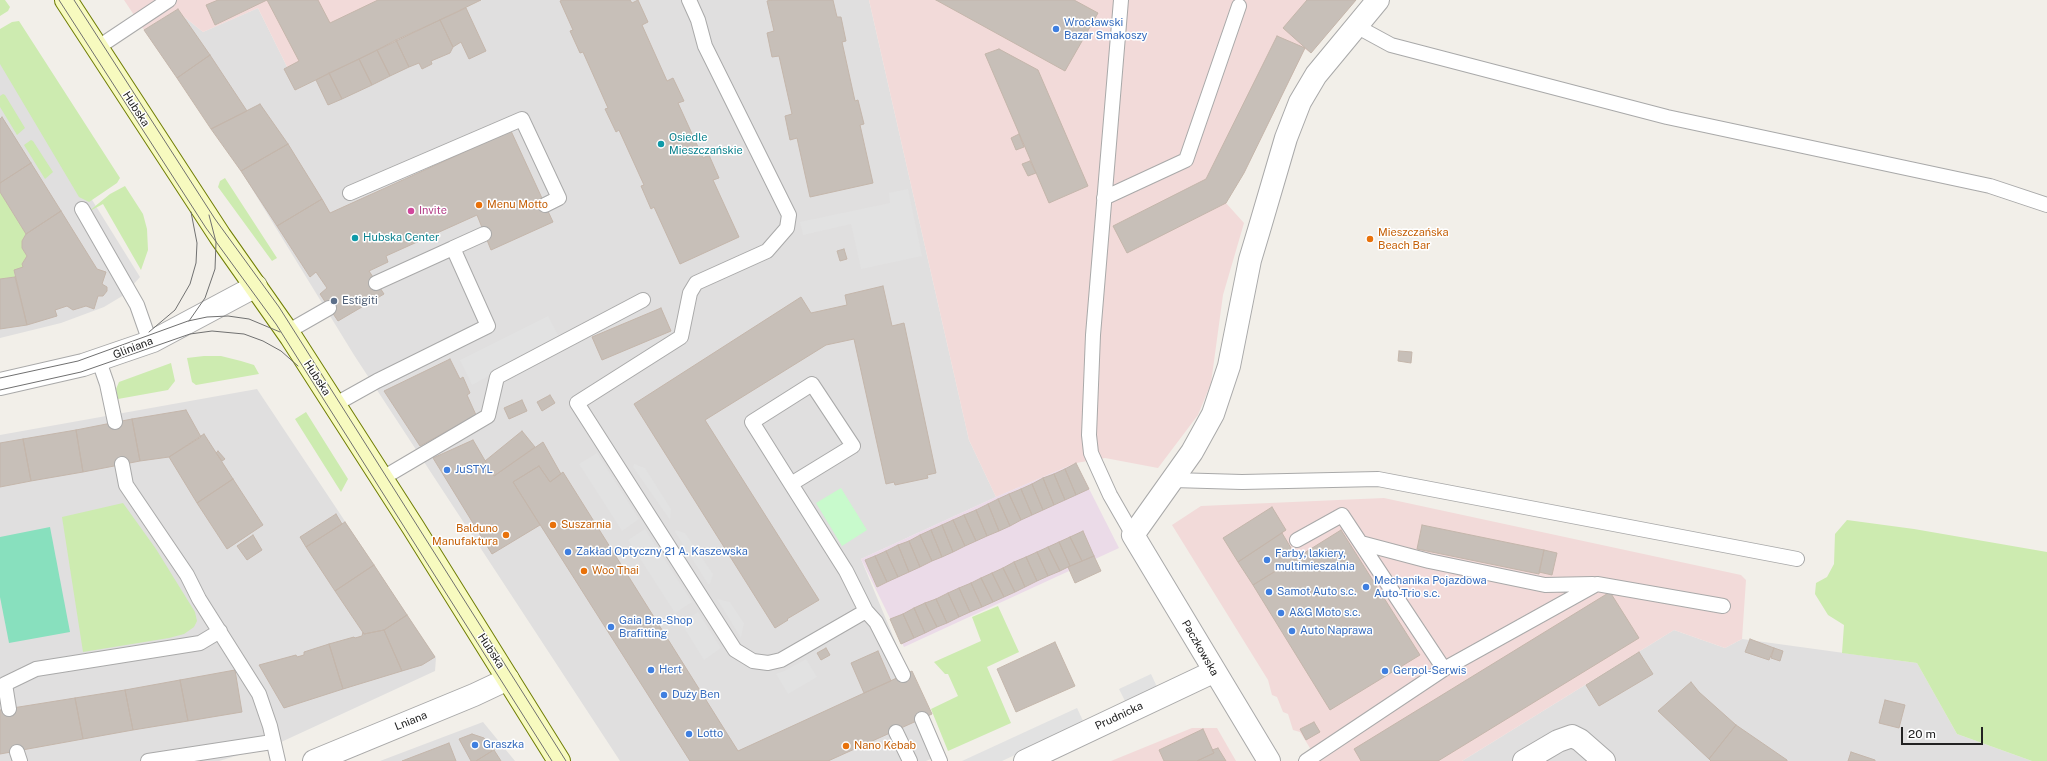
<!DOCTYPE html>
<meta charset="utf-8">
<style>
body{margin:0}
#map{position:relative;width:2047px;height:761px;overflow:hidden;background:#f2efe9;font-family:"Public Sans",sans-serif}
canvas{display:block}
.scale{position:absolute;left:1901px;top:727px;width:82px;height:18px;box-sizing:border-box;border:2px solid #222;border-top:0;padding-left:5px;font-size:12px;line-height:14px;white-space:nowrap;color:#222;-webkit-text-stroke:3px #fff;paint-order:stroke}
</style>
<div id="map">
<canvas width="2047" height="761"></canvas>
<div class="scale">20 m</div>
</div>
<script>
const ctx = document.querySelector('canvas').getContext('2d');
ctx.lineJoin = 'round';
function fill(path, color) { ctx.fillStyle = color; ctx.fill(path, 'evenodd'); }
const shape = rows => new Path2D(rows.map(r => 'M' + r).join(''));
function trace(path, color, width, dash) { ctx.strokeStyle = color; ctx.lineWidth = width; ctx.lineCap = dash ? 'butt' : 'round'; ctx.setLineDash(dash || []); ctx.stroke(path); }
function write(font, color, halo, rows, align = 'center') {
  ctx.font = font + ' "Public Sans",sans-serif'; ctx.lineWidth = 3; ctx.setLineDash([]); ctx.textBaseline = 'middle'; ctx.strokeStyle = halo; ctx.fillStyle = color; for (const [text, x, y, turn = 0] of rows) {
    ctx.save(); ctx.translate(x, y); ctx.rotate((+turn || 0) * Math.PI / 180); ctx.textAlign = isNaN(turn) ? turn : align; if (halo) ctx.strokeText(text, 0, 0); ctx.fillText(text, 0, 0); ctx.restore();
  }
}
const residential = shape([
 [482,0,869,0,969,440,996,497,861,559,942,754,926,761,620,761,354,355,241,171,144,30,178,9,183,16,203,32,258,8,297,87],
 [0,52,140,277,124,295,104,307,61,323,0,338],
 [257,389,436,658,435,671,279,743,219,761,0,761,0,435],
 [1674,630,1725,648,1742,639,1917,663,1957,734,2032,761,1462,761],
 [483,722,515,761,380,761]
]);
const commercial = shape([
 [124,0,481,0,297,87,258,8,203,32,183,16,178,9,144,30],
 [869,0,1356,0,1311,53,1305,49,1244,173,1226,203,1244,223,1223,295,1211,383,1198,415,1158,468,1105,458,1076,463,996,497,969,440],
 [1384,498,1741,575,1746,580,1742,639,1725,648,1674,630,1462,761,1318,761,1300,732,1293,730,1288,714,1283,712,1277,697,1272,695,1268,680,1172,525,1201,506],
 [1192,728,1217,728,1236,761,1111,761]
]);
const industrial = shape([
 [1076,463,1119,548,904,647,861,559,996,497]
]);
const grass = shape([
 [0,0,5,0,10,7,8,11,0,16],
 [19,21,120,178,117,183,89,202,79,197,0,64,0,29,12,22],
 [3,94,5,95,25,128,17,135,0,107,0,96],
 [31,140,33,141,53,172,45,179,24,145],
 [225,178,277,258,272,261,218,187,220,181],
 [125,186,143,214,147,229,148,250,141,270,103,204,88,212,110,194],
 [0,192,26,234,22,248,27,256,22,264,23,267,14,271,15,277,0,279],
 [204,356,221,356,241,361,254,365,259,374,196,385,192,382,187,358],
 [171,363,175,381,168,390,118,399,116,389,119,382],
 [306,412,348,479,341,492,295,419],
 [123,503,156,549,195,612,197,621,194,627,184,634,169,638,83,652,62,517],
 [1847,520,1914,529,2047,552,2047,761,2032,761,1957,734,1917,663,1842,653,1844,625,1828,615,1815,594,1816,583,1827,577,1834,564,1835,534],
 [998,606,1019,652,987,667,1011,723,948,751,931,709,958,696,948,674,945,674,934,662,981,641,972,617]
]);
const park = shape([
 [841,488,867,530,842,546,816,503]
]);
const pitch = shape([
 [50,527,70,632,9,643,0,597,0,537]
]);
const parking = shape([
 [908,189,922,256,861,269,851,224,803,235,800,222,890,203,889,193],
 [548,316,559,337,472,385,460,360],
 [597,453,639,519,622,531,579,464],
 [634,464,645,468,671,509,670,520,633,467],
 [645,529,692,602,675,613,628,540],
 [676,530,685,533,713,574,710,584,708,584,675,532],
 [717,599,730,602,744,623,741,638],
 [698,612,721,648,704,660,681,623],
 [806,659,817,677,788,694,776,674,784,671],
 [1151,674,1158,689,1127,705,1119,689],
 [1077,708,1084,723,1002,761,962,761]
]);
const building = shape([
 [218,0,267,0,215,25,206,5,218,0],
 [267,0,318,0,330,23,378,0,481,0,295,90,284,69,299,61,267,0],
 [562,0,630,0,632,3,638,0,648,22,642,25,667,81,673,78,684,101,678,103,703,158,709,155,719,178,713,180,739,237,680,264,654,207,651,209,641,186,644,185,619,130,616,132,605,109,608,108,583,52,580,53,570,31,573,30,560,1,562,0],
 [771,0,833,0,837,17,841,17,846,41,842,42,855,101,858,100,864,124,860,125,873,183,810,197,797,138,790,140,785,116,792,114,779,56,772,57,767,33,774,31,767,1,771,0],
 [936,0,1074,0,1098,13,1065,71,936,0],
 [1307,0,1356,0,1311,53,1283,28,1307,0],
 [466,8,486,51,469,59,461,42,453,47,440,20,466,8],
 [178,9,210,55,177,78,144,30,178,9],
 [440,20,453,47,450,53,431,61,432,64,422,69,419,63,409,67,396,40,440,20],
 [1277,36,1305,48,1244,173,1226,203,1127,253,1113,226,1206,179,1277,36],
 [396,40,409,67,390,76,377,50,396,40],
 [999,49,1038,70,1088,186,1049,203,985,54,999,49],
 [377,50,390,76,372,85,359,59,377,50],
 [210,55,247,111,211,129,177,78,210,55],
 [359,59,372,85,342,99,329,73,359,59],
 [329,73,342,99,328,105,316,80,329,73],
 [260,104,288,144,241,171,211,129,260,104],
 [2,117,31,163,0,183,0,119,2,117],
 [511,131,553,222,491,250,477,215,386,256,388,262,369,271,384,294,338,321,320,294,327,288,316,272,310,277,277,226,322,199,330,213,511,131],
 [1019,134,1024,147,1016,150,1011,138,1019,134],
 [288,144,322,199,277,226,241,171,288,144],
 [1030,161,1036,173,1028,176,1022,164,1030,161],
 [31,163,61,211,26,234,0,192,0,183,31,163],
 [61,211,97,269,106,272,102,284,107,287,107,291,103,296,98,296,94,309,86,306,73,310,67,306,55,310,57,316,27,325,14,270,23,267,22,264,27,256,22,248,22,241,26,234,61,211],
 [844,249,847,259,840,261,837,251,844,249],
 [15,277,27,325,0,329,0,279,15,277],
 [883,286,892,326,904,323,936,473,927,475,928,478,895,485,894,482,886,484,854,339,826,345,705,420,819,600,787,619,788,620,775,628,634,404,801,297,811,313,847,305,845,295,883,286],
 [661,308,671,331,602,360,592,337,661,308],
 [1399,351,1412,352,1411,363,1398,361,1399,351],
 [450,359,460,379,463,377,470,393,467,395,476,415,420,446,384,391,450,359],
 [550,395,555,403,542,411,537,402,550,395],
 [522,400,527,411,509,419,504,408,522,400],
 [186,410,201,437,169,457,140,461,132,419,186,410],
 [132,419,140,461,83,472,76,430,132,419],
 [76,430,83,472,31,481,23,439,76,430],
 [522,431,535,447,494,476,485,461,522,431],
 [204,434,233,479,197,503,169,457,204,434],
 [23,439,31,481,0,487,0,443,23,439],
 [473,440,494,476,543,442,561,474,550,482,539,466,513,482,540,525,492,554,433,458,473,440],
 [218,451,225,459,222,461,216,453,218,451],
 [1076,463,1089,489,1076,495,1065,469,1076,463],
 [539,466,550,482,563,472,738,751,912,671,932,714,828,761,690,761,513,482,539,466],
 [1065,469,1076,495,1065,500,1054,474,1065,469],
 [1054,474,1065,500,1054,505,1043,478,1054,474],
 [1043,478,1054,505,1043,510,1032,484,1043,478],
 [233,479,263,525,227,549,197,503,233,479],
 [1032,484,1043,510,1032,515,1021,489,1032,484],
 [1021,489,1032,515,1021,520,1009,494,1021,489],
 [1009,494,1021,520,1010,526,998,499,1009,494],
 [998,499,1010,526,999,531,988,504,998,499],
 [988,504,999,531,987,536,976,510,988,504],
 [1272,507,1286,530,1238,562,1223,538,1272,507],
 [976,510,987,536,976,541,964,515,976,510],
 [336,514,342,524,306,547,300,537,336,514],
 [964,515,976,541,965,546,953,520,964,515],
 [953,520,965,546,953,552,942,525,953,520],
 [345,522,374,565,335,591,306,547,345,522],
 [942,525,953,552,942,557,931,530,942,525],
 [1422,525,1544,550,1539,574,1417,549,1422,525],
 [931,530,942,557,932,561,920,535,931,530],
 [1341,530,1420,655,1330,710,1253,585,1341,530],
 [1083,531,1094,556,1082,561,1070,537,1083,531],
 [1282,533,1297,558,1253,585,1238,562,1282,533],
 [253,535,262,550,247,560,237,546,253,535],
 [920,535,932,561,920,567,909,541,920,535],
 [1070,537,1082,561,1070,566,1059,542,1070,537],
 [909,541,920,567,909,572,898,545,909,541],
 [1059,542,1070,566,1060,571,1048,547,1059,542],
 [898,545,909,572,898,577,886,551,898,545],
 [1048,547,1060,571,1048,576,1037,552,1048,547],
 [1544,550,1557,553,1552,575,1539,572,1544,550],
 [886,551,898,577,887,582,875,556,886,551],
 [1037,552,1048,576,1037,581,1026,557,1037,552],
 [875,556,887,582,877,587,865,560,875,556],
 [1094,556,1101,571,1075,583,1068,567,1094,556],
 [1026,557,1037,581,1025,587,1014,562,1026,557],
 [1014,562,1025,587,1015,592,1003,568,1014,562],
 [374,565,407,615,384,630,364,634,335,591,374,565],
 [1003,568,1015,592,1004,597,992,573,1003,568],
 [992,573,1004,597,993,602,981,578,992,573],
 [981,578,993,602,982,607,971,583,981,578],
 [971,583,982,607,970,612,959,588,971,583],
 [959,588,970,612,959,617,948,593,959,588],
 [1610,592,1639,638,1438,761,1361,761,1354,749,1610,592],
 [948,593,959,617,947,623,936,599,948,593],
 [936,599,947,623,937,627,925,603,936,599],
 [925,603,937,627,925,633,914,608,925,603],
 [914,608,925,633,914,638,903,614,914,608],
 [903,614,914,638,901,644,890,619,903,614],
 [407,615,435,657,422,665,402,671,384,630,407,615],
 [384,630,402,671,343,689,329,644,354,637,355,638,362,636,363,632,364,634,384,630],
 [1750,639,1774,648,1769,660,1745,652,1750,639],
 [1055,642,1075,686,1016,712,997,669,1055,642],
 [329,644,343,689,284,708,259,665,296,655,297,657,304,655,304,652,329,644],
 [826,648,830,655,821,660,817,653,826,648],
 [1774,648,1783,651,1780,661,1771,658,1774,648],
 [878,651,891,681,864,693,851,663,878,651],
 [1639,652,1653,674,1599,706,1586,685,1639,652],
 [235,670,242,712,188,721,180,680,235,670],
 [180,680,188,721,133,730,125,690,180,680],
 [1691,682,1699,692,1736,725,1709,759,1658,711,1691,682],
 [125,690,133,730,83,739,75,698,125,690],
 [75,698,83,739,0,754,0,710,75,698],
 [1885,700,1905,705,1899,728,1879,723,1885,700],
 [1314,722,1320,732,1306,740,1300,729,1314,722],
 [1736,725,1787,760,1787,761,1711,761,1709,759,1736,725],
 [1203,729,1214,753,1197,761,1164,761,1159,750,1203,729],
 [472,734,484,738,492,751,476,761,471,761,459,739,472,734],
 [449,743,456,761,402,761,415,756,449,743],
 [1218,748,1226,761,1197,761,1214,753,1212,750,1218,748],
 [494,750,501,761,476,761,492,751,494,750],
 [1851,752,1875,760,1875,761,1848,761,1851,752]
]);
const lane = shape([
 [689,0,698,20,705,46,789,215,787,228,767,251,696,283,690,293,681,337,577,403,735,650,753,661,768,663,781,660,866,611,846,571,791,484,752,422,812,384,853,446,791,484],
 [1121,0,1093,335,1089,435,1091,453,1110,495,1133,535],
 [1356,26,1391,45,1667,117,1990,186,2047,205],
 [97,48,169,0],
 [350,193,522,119,559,198,545,205],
 [1104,198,1186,160,1239,6],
 [82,209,137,305,150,342],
 [453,248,484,234],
 [287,332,329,308],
 [99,361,107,384,115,422],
 [334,405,377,381,488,326,453,248,376,283],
 [122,464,126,485,187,575,199,599,259,694,270,726,278,761],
 [381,479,488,416,497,377,643,300],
 [1173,480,1242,482,1378,479,1797,559],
 [1297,540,1342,515,1444,669],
 [1361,543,1429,561,1545,585,1593,584],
 [866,611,876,622,903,675],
 [9,709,5,684,36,669,200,643,220,631],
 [922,719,940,761],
 [896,732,910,761],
 [17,752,20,761],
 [148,761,272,742],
 [1306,761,1444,669,1597,584,1723,606]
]);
const street = shape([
 [0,384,83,365,153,341,256,286],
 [314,761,474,695,508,679],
 [1025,761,1213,672],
 [1269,761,1133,535,1192,452,1213,414,1229,366,1250,260,1259,230,1286,138,1300,102,1316,75,1378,0],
 [1524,761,1558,741,1572,736,1580,740,1604,761]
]);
const secondary = shape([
 [66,0,220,236,291,337,413,527,559,761]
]);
const tram = shape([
 [59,0,206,228,276,324,552,761],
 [74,0,215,219,279,307,566,761],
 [189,321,205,298,215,269,216,242,209,215],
 [149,332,175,310,190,284,196,263,197,243,191,212],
 [0,378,78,361,188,321,207,317,228,316,249,319,280,332],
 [0,390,81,372,190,334,212,331,244,334,263,341,281,351,298,366]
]);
const markers = [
 [1056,29,4,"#3f7fe0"],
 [661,144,4,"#0f9aa8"],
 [479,205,4,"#e8710a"],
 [411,211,4,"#d1479c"],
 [355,238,4,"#0f9aa8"],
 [1370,239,4,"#e8710a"],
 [334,301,4,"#5c6f8a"],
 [447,470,4,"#3f7fe0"],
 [553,525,4,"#e8710a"],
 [506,535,4,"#e8710a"],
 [568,552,4,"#3f7fe0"],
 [1267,560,4,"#3f7fe0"],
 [584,571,4,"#e8710a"],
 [1366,587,4,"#3f7fe0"],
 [1269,592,4,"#3f7fe0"],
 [1281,613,4,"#3f7fe0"],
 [611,627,4,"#3f7fe0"],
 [1292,631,4,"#3f7fe0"],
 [651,670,4,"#3f7fe0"],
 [1385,671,4,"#3f7fe0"],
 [664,695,4,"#3f7fe0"],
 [689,734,4,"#3f7fe0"],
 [475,745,4,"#3f7fe0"],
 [846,746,4,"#e8710a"]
];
const shopNames = [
 ["Wrocławski",1064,23],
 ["Bazar Smakoszy",1064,36],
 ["JuSTYL",455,470],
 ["Zakład Optyczny 21 A. Kaszewska",576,552],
 ["Farby, lakiery,",1275,554],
 ["multimieszalnia",1275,567],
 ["Mechanika Pojazdowa",1374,581],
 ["Auto-Trio s.c.",1374,594],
 ["Samot Auto s.c.",1277,592],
 ["A&G Moto s.c.",1289,613],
 ["Gaia Bra-Shop",619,621],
 ["Brafitting",619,634],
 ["Auto Naprawa",1300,631],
 ["Hert",659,670],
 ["Gerpol-Serwis",1393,671],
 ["Duży Ben",672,695],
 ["Lotto",697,734],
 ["Graszka",483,745]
];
const streetNames = [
 ["Hubska",136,109,57],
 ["Gliniana",133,348,-21],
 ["Hubska",317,378,57],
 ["Paczkowska",1200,648,60],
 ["Hubska",491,651,57],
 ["Prudnicka",1119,716,-25],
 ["Lniana",411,721,-22]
];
const cultureNames = [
 ["Osiedle",669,138],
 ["Mieszczańskie",669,151],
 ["Hubska Center",363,238]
];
const foodNames = [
 ["Menu Motto",487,205],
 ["Mieszczańska",1378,233],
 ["Beach Bar",1378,246],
 ["Suszarnia",561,525],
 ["Balduno",498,529,"right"],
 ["Manufaktura",498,542,"right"],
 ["Woo Thai",592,571],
 ["Nano Kebab",854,746]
];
const hotelNames = [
 ["Invite",419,211]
];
const serviceNames = [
 ["Estigiti",342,301]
];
fill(residential, '#e0dfdf');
fill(commercial, '#f2dad9');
fill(industrial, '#ebdbe8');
fill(grass, '#cdebb0');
fill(park, '#c8facc');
fill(pitch, '#88e0be');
fill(parking, '#e2e2e2');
fill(building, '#c7bfb8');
trace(building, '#c4b6ab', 1);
trace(lane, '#a9a9a9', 16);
trace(street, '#a9a9a9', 24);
trace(secondary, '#707d05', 24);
trace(lane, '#fff', 14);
trace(street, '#fff', 22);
trace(secondary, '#f7fabf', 22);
trace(tram, '#707070', 1);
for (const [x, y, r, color] of markers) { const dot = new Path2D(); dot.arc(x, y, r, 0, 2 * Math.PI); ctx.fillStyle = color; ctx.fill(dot); trace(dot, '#fff', 1.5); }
write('11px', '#366cbe', '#fff', shopNames, 'left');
write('11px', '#222', '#fff', streetNames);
write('11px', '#0d838f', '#fff', cultureNames, 'left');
write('11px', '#c56008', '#fff', foodNames, 'left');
write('11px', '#b23c85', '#fff', hotelNames, 'left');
write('11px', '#4e5e75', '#fff', serviceNames, 'left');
</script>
